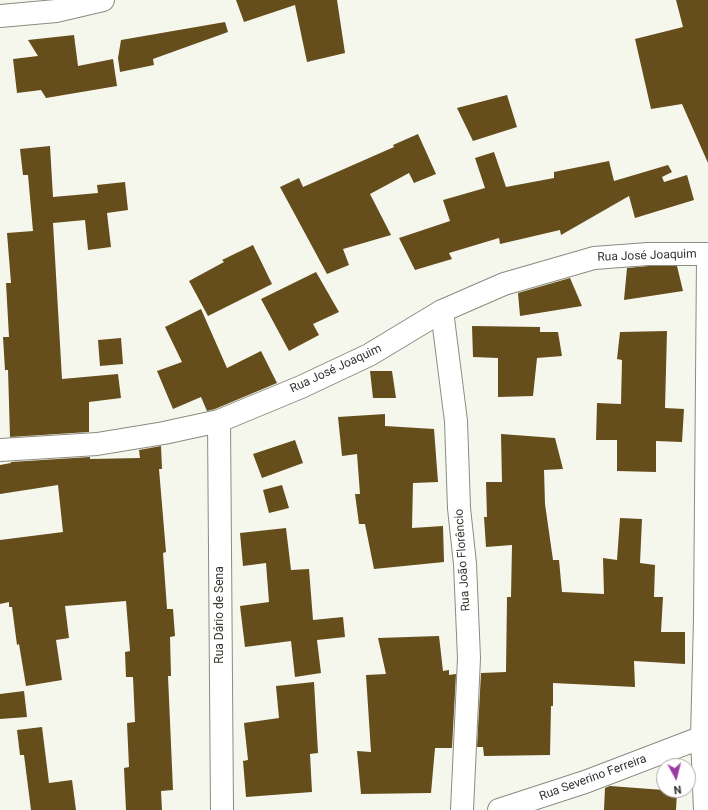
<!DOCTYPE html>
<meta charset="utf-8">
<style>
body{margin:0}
#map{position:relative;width:708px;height:810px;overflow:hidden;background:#f6f7ec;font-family:Roboto,sans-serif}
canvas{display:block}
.north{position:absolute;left:656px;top:758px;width:40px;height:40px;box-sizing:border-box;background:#fff;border:1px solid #aeaeac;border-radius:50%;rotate:173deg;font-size:11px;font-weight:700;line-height:16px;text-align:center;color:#343430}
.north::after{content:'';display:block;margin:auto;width:14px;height:18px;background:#993ba5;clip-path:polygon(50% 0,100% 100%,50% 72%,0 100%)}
</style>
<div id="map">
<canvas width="708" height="810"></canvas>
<div class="north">N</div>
</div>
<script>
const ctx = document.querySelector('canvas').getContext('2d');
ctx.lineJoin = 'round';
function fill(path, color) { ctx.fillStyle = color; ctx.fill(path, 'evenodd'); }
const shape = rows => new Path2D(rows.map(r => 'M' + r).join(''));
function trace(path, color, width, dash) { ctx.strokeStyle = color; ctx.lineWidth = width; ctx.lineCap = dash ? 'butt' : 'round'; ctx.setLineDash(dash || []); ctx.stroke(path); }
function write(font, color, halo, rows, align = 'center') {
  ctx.font = font + ' Roboto,sans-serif'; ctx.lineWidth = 4; ctx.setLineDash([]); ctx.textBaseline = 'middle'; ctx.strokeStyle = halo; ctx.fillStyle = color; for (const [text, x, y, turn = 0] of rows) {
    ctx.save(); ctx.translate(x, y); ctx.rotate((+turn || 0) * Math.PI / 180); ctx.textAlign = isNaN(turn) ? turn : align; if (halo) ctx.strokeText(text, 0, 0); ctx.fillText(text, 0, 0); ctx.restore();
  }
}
const building = shape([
 [236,0,337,0,345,53,307,62,295,5,244,22],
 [676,0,708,0,708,163,682,104,651,109,635,39,683,27],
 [225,22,228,32,153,59,154,65,120,72,118,58,121,40],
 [74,35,78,66,113,59,117,86,46,98,41,90,17,93,13,59,38,56,28,40],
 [507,95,517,127,473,141,457,108],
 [418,134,436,174,414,183,409,173,370,194,391,235,343,249,349,265,327,274,280,187,299,178,303,187,394,147,393,145],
 [50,146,53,197,98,193,97,185,125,182,128,210,107,213,111,247,88,250,85,220,53,223,62,379,118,374,121,398,89,402,89,432,10,437,8,370,5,370,3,337,9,337,6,283,11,283,7,233,33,231,28,175,23,175,20,149],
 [494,152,506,187,554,178,554,172,609,161,614,181,668,165,672,172,662,177,664,182,687,175,694,200,635,218,629,196,561,235,560,230,500,244,499,238,449,253,452,259,415,270,399,238,450,221,443,200,485,188,475,158],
 [253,245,272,284,208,316,189,281,224,262,222,260],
 [648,266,677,266,683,291,624,300,627,268],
 [316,272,339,312,313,324,319,335,289,351,261,299],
 [570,278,582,306,520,316,518,293],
 [201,309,227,368,261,351,277,383,215,409,207,411,201,397,173,409,157,371,182,362,165,327],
 [472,326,540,327,540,332,558,332,562,356,537,358,533,396,498,397,498,358,473,357],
 [667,331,665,408,684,409,682,442,656,441,656,472,617,471,617,440,596,440,597,403,621,404,622,360,617,359,620,332],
 [121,338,123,364,100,366,98,340],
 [370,371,392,371,396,398,373,398],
 [385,414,385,426,434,429,438,482,413,483,412,528,443,526,444,562,374,569,365,524,359,524,355,494,360,494,357,454,342,456,338,417],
 [501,434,555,438,563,469,544,470,545,504,553,560,559,560,562,592,604,594,603,558,617,560,620,518,642,519,640,563,655,565,654,597,663,597,661,632,685,632,685,664,634,661,635,687,553,683,553,706,551,706,550,755,484,756,483,747,477,747,481,673,506,672,507,597,511,597,512,545,486,547,484,517,487,517,486,482,502,482],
 [295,440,303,463,262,478,253,454],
 [161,446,162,469,159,469,166,552,163,553,167,609,173,609,175,636,170,637,171,676,168,676,173,790,161,791,162,810,126,810,124,768,129,767,127,723,135,722,133,677,126,677,125,652,130,651,126,601,65,606,69,638,56,640,62,680,26,686,19,644,17,645,12,607,9,607,9,602,0,604,0,540,63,532,58,485,0,494,0,465,11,463,11,462,90,457,90,459,140,458,139,450],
 [282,485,289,508,269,513,263,490],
 [286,528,291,570,309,569,313,620,343,617,345,637,317,640,321,673,295,677,291,641,245,647,240,606,269,602,266,563,243,566,240,533],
 [439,636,443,671,449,670,449,675,456,674,452,748,435,748,431,793,361,794,357,751,371,752,366,675,386,674,378,638],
 [314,682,318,753,310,754,312,792,246,797,243,761,248,760,244,723,279,718,276,686],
 [24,691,27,717,0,719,0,694],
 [42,727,49,783,72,780,76,810,31,810,24,755,20,755,17,730],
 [610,786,677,791,676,810,604,810,605,788]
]);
const minor = shape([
 [0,16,56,11,103,0],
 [442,311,456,421,459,508,465,564,469,658,462,810],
 [219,421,222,810],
 [0,450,97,444,164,433,219,421,301,387,369,355,442,311,504,284,594,258,648,254,708,254],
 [499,810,585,782,708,735],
 [705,810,702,737,705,620,708,258]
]);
const streetNames = [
 ["Rua José Joaquim",647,256,-2],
 ["Rua José Joaquim",336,369,-25],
 ["Rua João Florêncio",463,560,-94],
 ["Rua Dário de Sena",220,615,-90],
 ["Rua Severino Ferreira",593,778,-20]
];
fill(building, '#654d1c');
trace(minor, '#8a8b81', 24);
trace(minor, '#fff', 22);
write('12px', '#343430', '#fff', streetNames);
</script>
